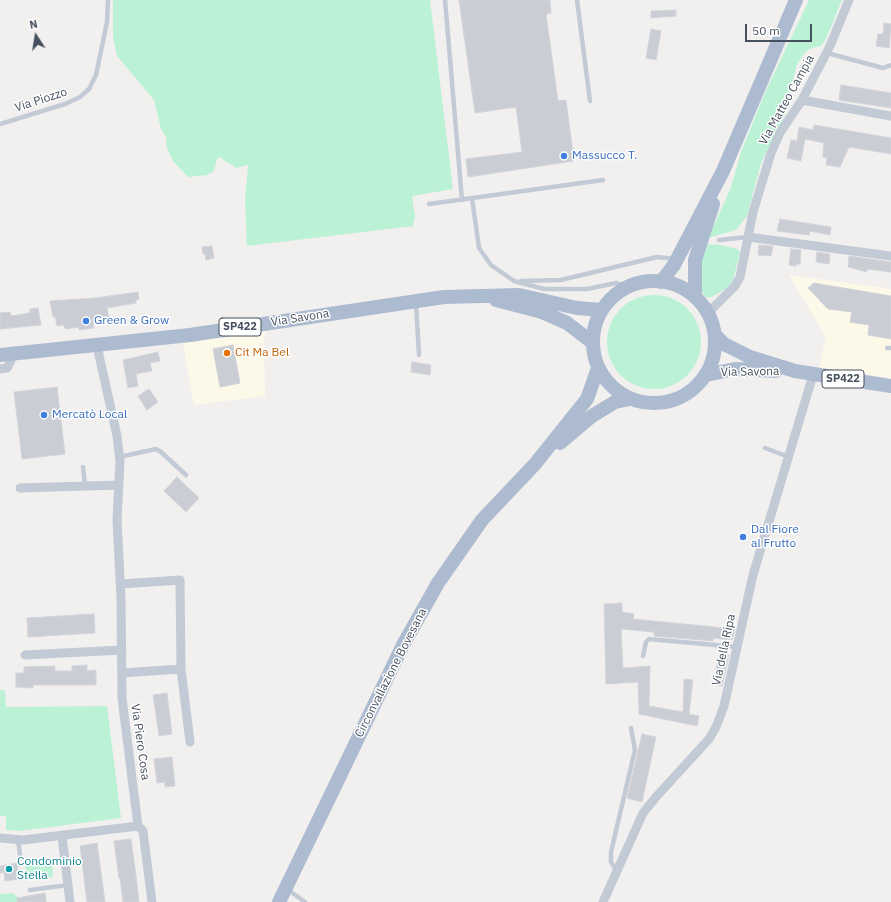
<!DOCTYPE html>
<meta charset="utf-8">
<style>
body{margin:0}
#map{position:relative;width:891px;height:902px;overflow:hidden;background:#f2efef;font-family:"IBM Plex Sans",sans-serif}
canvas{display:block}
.north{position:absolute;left:16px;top:16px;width:40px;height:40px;-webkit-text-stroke:3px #fff;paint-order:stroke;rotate:348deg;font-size:11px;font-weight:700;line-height:16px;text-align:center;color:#46505e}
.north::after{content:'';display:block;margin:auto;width:14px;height:18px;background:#46505e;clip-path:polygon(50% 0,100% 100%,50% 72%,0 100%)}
.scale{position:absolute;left:745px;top:24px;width:67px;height:18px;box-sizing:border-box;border:2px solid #46505e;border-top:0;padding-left:5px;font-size:12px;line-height:14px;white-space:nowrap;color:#46505e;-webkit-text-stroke:3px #fff;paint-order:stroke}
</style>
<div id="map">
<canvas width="891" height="902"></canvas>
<div class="north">N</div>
<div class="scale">50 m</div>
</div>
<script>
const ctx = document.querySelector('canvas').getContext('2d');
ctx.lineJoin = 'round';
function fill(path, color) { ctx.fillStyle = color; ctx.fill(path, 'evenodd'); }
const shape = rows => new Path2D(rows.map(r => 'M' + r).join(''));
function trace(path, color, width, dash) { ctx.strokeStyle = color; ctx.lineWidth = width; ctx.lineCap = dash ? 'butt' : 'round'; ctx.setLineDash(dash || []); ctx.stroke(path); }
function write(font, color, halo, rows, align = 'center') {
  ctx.font = font + ' "IBM Plex Sans",sans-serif'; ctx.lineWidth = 3; ctx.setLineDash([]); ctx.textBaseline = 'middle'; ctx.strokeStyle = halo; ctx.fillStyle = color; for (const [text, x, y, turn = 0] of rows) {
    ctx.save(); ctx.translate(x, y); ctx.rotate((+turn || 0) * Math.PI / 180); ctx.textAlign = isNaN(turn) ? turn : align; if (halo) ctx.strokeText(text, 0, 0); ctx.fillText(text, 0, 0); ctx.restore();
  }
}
const commercial = shape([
 [789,275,891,289,891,378,819,368,826,337],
 [266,330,264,338,265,396,194,405,183,343]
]);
const green = shape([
 [113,0,430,0,453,189,412,196,415,216,413,226,247,246,245,200,248,165,236,168,219,157,217,159,214,171,207,175,188,177,173,161,167,148,166,137,161,129,154,100,117,56,113,36],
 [809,0,842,0,826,39,821,46,809,49,804,54,797,64,785,115,761,163,747,216,736,230,708,238,730,190,741,152,764,95],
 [705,244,720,245,738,249,740,253,733,280,727,288,712,297,705,297,700,288,699,276],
 '607 342a47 47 0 1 1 94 0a47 47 0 1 1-94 0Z',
 [0,690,5,690,6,707,107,706,121,818,19,831,6,830,6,816,0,816],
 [52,862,53,877,27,880,25,866],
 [13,893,18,897,19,902,0,902,0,894]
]);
const building = shape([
 [459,0,550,0,551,13,546,14,558,101,566,100,574,161,468,177,466,159,522,152,516,107,475,113,459,0],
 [676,10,676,16,651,18,651,11,676,10],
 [884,23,891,24,889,48,876,46,878,34,883,34,884,23],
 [651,29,661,31,656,60,646,58,651,29],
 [841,85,891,93,891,108,839,100,841,85],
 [814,125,891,138,891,154,849,147,840,167,826,165,827,158,823,157,823,153,824,143,805,139,801,161,787,158,791,140,797,141,799,127,813,130,814,125],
 [780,219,831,227,830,235,810,231,809,235,777,231,780,219],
 [759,245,773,246,771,256,758,255,759,245],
 [212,246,214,258,206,260,205,254,203,254,202,247,212,246],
 [791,249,801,250,800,264,796,264,796,266,789,265,791,249],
 [817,252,830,254,829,264,816,262,817,252],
 [849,256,891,262,891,272,867,269,867,272,848,267,849,256],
 [814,283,891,296,891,339,868,335,869,325,850,322,852,312,828,309,808,288,814,283],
 [138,292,139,299,136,300,136,303,107,308,109,319,93,321,94,328,79,330,79,327,66,329,63,325,57,326,55,316,53,317,50,301,95,298,138,292],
 [38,308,41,325,0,329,0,313,10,312,11,316,30,313,30,309,38,308],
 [233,345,240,383,220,387,213,349,233,345],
 [158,352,160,361,150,363,152,371,136,374,138,386,128,388,123,360,158,352],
 [412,362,431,365,430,375,411,372,412,362],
 [57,387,65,454,22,459,14,392,57,387],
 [149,389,158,402,147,410,138,396,149,389],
 [177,477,199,498,186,512,164,491,177,477],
 [622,603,622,612,634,614,633,619,735,629,732,640,713,638,713,641,654,636,654,632,621,629,623,668,650,666,649,706,683,712,684,679,693,680,689,714,699,716,697,726,639,714,638,682,606,684,604,604,622,603],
 [94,614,95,633,28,637,27,618,94,614],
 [719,654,729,655,722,686,713,684,719,654],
 [87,665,87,671,96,670,96,685,33,685,33,688,16,687,16,673,24,673,24,667,55,666,55,671,72,671,72,666,87,665],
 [167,693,172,734,159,736,153,695,167,693],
 [642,734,656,737,642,802,627,798,642,734],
 [172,757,175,786,165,787,165,782,157,783,154,759,172,757],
 [131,839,136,876,139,902,123,902,120,878,119,879,114,841,131,839],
 [97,843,105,902,87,902,80,846,97,843],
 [17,863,19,879,5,881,4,872,0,873,0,866,17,863],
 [45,893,46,902,17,902,17,898,45,893]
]);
const lane = shape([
 [445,0,462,200],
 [577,0,590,101],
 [827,53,883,68,891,65],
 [0,124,65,104,80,97,89,89,96,75,107,22,108,0],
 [472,198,479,248,491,265,514,281,544,289,587,289,616,283,628,287],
 [429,204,603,180],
 [719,240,748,237],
 [521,281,561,280,657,257,675,259],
 [416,304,419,355],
 [887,348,891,348],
 [765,448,789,457],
 [119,457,156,449,161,452,186,475],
 [83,467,85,485],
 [643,656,646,642,649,639,737,647],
 [18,840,20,855],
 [617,871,611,862,611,852,635,750,631,728],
 [287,889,305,902],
 [30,890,68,885]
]);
const street = shape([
 [802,100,891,116],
 [748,237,891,256],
 [708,313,735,286,740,277,753,212,771,153,781,131,802,100,830,46,849,0],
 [97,346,117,436,120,461,117,520,121,599,122,698,138,826,143,831,152,902],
 [0,369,7,368,14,354],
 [20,488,119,485],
 [121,584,180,580,181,669,190,742],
 [25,655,122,650],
 [122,673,181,669],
 [62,836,70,902],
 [0,838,23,840,138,826],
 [603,902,643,813,656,797,709,739,716,727,724,706,753,575,813,375]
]);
const primary = shape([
 '593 342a61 61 0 1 1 122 0a61 61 0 1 1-122 0Z',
 [661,282,674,265,723,171,796,0],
 [695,297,695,260,713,204],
 [496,300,542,312,567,323,593,343],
 [715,335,724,344,750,357,795,371,891,386],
 [0,355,190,335,444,297,519,295,577,308,602,310],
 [706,375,735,369,776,371],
 [560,443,592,416,615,402,630,399],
 [279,902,403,645,438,583,482,520,535,464,587,399,598,368]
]);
const markers = [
 [564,156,4,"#3f7fe0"],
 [86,321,4,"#3f7fe0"],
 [227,353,4,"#e8710a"],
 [44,415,4,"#3f7fe0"],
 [743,537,4,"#3f7fe0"],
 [9,869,4,"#0f9aa8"]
];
const shields = [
 [240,327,42],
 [843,379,42]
];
const shieldNames = [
 ["SP422",240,327],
 ["SP422",843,379]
];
const streetNames = [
 ["Via Piozzo",41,100,-18],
 ["Via Matteo Campia",787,100,-61],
 ["Via Savona",300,318,-9],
 ["Via Savona",750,372,-1],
 ["Via della Ripa",724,650,-78],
 ["Circonvallazione Bovesana",391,673,-63],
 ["Via Piero Cosa",140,742,82]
];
const shopNames = [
 ["Massucco T.",572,156],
 ["Green & Grow",94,321],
 ["Mercatò Local",52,415],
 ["Dal Fiore",751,530],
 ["al Frutto",751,544]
];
const foodNames = [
 ["Cit Ma Bel",235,353]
];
const cultureNames = [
 ["Condominio",17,862],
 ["Stella",17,876]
];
fill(commercial, '#fdf9e8');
fill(green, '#bbf2d5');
fill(building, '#cbcdd5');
trace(building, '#d3d4db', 1);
trace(lane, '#c2cad5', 4.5);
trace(street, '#c2cad5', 9);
trace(primary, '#adbbd0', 14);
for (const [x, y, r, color] of markers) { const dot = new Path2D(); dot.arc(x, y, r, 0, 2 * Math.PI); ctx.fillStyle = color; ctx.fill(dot); trace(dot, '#fff', 1.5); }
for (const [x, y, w] of shields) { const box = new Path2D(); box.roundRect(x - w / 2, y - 9, w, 18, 3); ctx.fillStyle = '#fff'; ctx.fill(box); trace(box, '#46505e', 1); }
write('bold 11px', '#46505e', null, shieldNames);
write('12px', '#46505e', '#fff', streetNames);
write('12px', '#366cbe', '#fff', shopNames, 'left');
write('12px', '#c56008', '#fff', foodNames, 'left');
write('12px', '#0d838f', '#fff', cultureNames, 'left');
</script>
